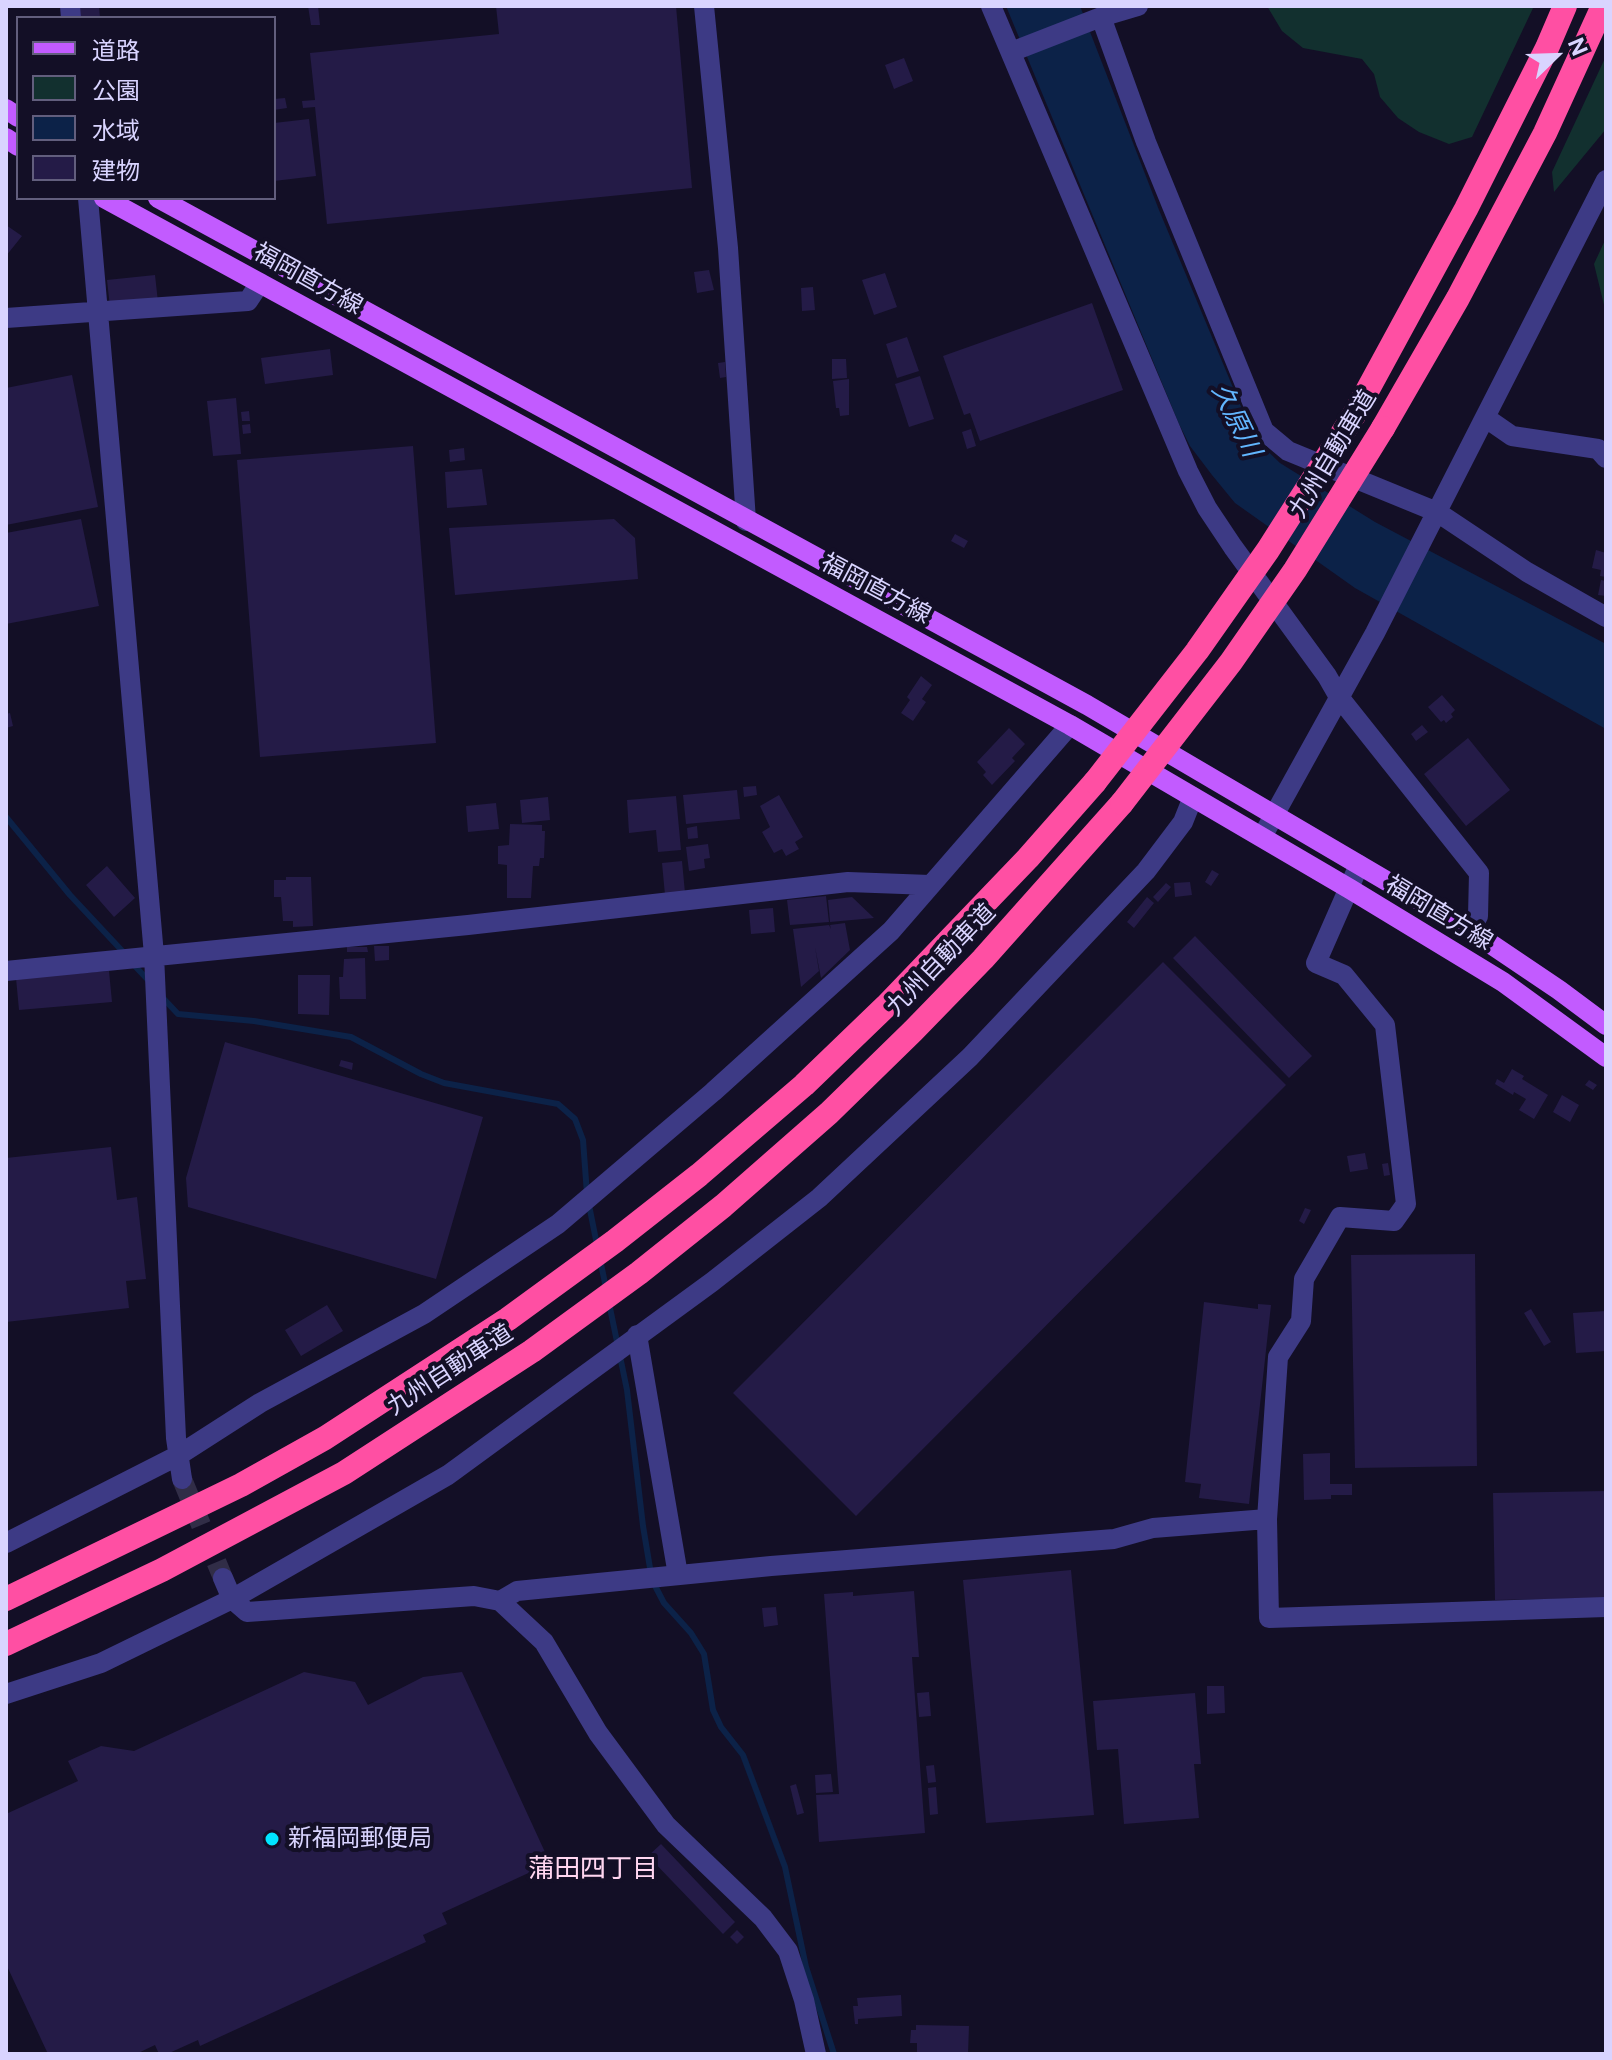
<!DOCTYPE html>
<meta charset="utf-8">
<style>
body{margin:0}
#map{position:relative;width:1612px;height:2060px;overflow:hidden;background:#130f26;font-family:"Public Sans","Noto Sans JP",sans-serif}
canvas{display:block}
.frame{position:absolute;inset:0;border:8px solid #d9d4ff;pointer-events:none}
.legend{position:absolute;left:16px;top:16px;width:260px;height:184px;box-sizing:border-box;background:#130f26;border:2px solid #625e7d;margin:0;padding:10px 14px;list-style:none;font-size:24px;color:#d9d4ff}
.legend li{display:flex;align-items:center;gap:16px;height:40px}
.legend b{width:40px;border:2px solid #625e7d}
.north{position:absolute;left:1516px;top:16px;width:80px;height:80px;-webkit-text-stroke:6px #130f26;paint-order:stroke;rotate:67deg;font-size:22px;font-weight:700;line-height:32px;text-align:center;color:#d9d4ff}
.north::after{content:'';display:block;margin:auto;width:28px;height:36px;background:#d9d4ff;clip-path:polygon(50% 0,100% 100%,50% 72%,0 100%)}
</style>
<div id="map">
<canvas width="1612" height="2060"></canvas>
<div class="frame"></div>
<ul class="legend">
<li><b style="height:10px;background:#c25bff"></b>道路</li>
<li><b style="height:22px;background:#12302f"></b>公園</li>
<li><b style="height:22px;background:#0c2248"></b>水域</li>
<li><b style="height:22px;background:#241b47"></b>建物</li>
</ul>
<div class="north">N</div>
</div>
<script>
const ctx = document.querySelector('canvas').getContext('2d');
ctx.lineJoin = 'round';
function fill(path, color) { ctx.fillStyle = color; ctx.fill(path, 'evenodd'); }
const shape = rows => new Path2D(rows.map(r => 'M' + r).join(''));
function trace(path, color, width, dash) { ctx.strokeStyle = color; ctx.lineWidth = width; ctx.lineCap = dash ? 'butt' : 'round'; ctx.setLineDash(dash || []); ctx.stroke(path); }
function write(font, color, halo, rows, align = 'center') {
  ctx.font = font + ' "Public Sans","Noto Sans JP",sans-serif'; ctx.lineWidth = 8; ctx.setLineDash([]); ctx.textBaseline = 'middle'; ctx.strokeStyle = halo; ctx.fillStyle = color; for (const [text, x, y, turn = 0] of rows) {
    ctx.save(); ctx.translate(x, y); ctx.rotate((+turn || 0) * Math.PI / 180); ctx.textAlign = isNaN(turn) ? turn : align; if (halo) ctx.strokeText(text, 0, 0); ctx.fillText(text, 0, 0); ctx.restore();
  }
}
const green = shape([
 [1267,6,1534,6,1472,137,1449,144,1419,132,1398,118,1380,97,1374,74,1362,59,1303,48,1282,31],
 [1606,56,1606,129,1554,192,1552,172],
 [1606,238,1606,313,1594,264]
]);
const water = shape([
 [1006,6,1080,6,1159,210,1254,438,1280,463,1375,522,1606,644,1606,729,1355,588,1235,503,1212,475,1190,446,1179,424]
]);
const stream = shape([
 [6,817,70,895,126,955],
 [133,964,150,982],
 [162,997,178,1014,254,1021,351,1037,421,1074,444,1083,558,1104,575,1119,583,1140,587,1194],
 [589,1205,597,1245],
 [600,1259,606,1288],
 [609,1303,627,1390,643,1526,652,1580,664,1603,691,1633,704,1654,713,1710,721,1727,743,1755,785,1867,806,1967,834,2054]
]);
const building = shape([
 [99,6,100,18,78,18,77,8],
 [308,6,318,6,320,25,311,25],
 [496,6,676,6,692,188,327,224,315,107,303,108,302,101,315,100,310,53,499,34],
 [904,58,913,81,894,89,885,65],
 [285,98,287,108,274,110,274,99],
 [309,119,316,176,274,181,274,123],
 [6,225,22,236,6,256],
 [709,270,714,290,697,293,694,272],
 [885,273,897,307,874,315,862,280],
 [155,275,158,302,110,307,107,280],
 [813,287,815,310,802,311,801,288],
 [1092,303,1123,390,980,441,970,413,964,415,943,356],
 [907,337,919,371,897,378,886,344],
 [330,349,333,375,265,384,261,358],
 [832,359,846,359,847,378,832,379],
 [725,362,726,377,720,378,718,363],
 [72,375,98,507,6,525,6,388],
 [920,376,934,419,909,427,895,384],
 [849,379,849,415,840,416,839,408,836,408,833,381],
 [236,398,241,454,213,456,207,401],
 [249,411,250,421,242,421,241,412],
 [250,424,251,433,243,434,242,425],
 [971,429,976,446,967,449,962,432],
 [413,446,436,743,260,757,237,460],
 [464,448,465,460,450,462,449,450],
 [482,469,487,505,447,508,445,472],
 [81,519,99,606,6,624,6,533],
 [614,519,635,538,638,579,455,595,449,528],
 [955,534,968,541,964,548,951,541],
 [1596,550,1606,553,1606,577,1600,576,1601,570,1592,568],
 [1601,580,1606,581,1606,596,1598,595],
 [921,676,932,685,922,699,926,702,913,721,901,713,910,700,907,697],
 [1442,695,1455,710,1451,714,1453,717,1446,723,1444,720,1441,722,1428,707],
 [10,713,13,726,6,728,6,714],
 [1422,725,1428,732,1416,741,1411,734],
 [1009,728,1025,744,1012,758,1015,761,992,785,983,775,986,772,977,762],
 [1468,738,1510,790,1466,826,1424,774],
 [756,786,757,795,744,797,743,787],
 [737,790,740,819,686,824,683,795],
 [779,795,803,837,795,842,799,849,786,856,782,849,774,853,762,832,770,827,760,806],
 [676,796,681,850,658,852,656,830,629,833,627,800],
 [548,797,550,820,522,823,520,800],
 [496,803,499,829,468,832,466,806],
 [510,824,542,825,542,831,545,831,544,858,540,858,539,866,533,866,531,898,507,898,507,865,498,864,498,846,509,845],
 [697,826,698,838,688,839,687,828],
 [708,844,710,858,704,859,705,868,689,871,686,847],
 [682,861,685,893,665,895,662,863],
 [107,866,135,898,114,917,86,885],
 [1212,870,1219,874,1211,886,1205,882],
 [286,877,311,877,313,926,293,927,293,921,283,921,281,897,274,897,274,880,286,880],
 [1190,882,1192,895,1175,897,1174,883],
 [1166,883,1171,887,1158,902,1153,897],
 [826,896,829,922,790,925,787,900],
 [852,897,874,918,830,922,828,900],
 [1147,897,1154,903,1134,928,1127,922],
 [773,908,775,932,751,934,749,910],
 [845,923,850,950,821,978,815,947,819,971,801,987,793,929,829,925,831,929,830,925],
 [1195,936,1312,1056,1289,1078,1173,958],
 [374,946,389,946,389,960,375,961],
 [347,947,367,947,368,952,347,952],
 [365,958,366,999,340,999,339,977,343,977,344,959],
 [1163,962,1286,1085,856,1516,733,1393],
 [109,971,112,1002,19,1010,16,978],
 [298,975,330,975,329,1015,298,1014],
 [225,1042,483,1117,436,1279,188,1207,186,1178],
 [341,1060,353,1063,352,1070,339,1066],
 [1512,1069,1524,1076,1522,1079,1548,1095,1534,1119,1519,1110,1526,1099,1514,1092,1513,1095,1495,1084,1497,1079,1504,1083],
 [1589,1080,1597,1085,1593,1090,1585,1085],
 [1562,1095,1579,1105,1570,1122,1553,1112],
 [111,1147,117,1200,137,1197,146,1279,126,1281,129,1308,6,1322,6,1158],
 [1365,1153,1368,1169,1350,1172,1347,1156],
 [1388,1163,1390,1175,1384,1176,1382,1164],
 [1305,1208,1311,1210,1304,1224,1299,1221],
 [1475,1254,1477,1466,1355,1468,1351,1255],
 [1204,1302,1258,1309,1258,1304,1271,1305,1249,1504,1199,1498,1201,1484,1185,1482],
 [327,1305,343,1331,301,1356,285,1330],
 [1531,1309,1551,1342,1544,1346,1524,1313],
 [1606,1311,1606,1351,1576,1353,1573,1313],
 [1330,1453,1330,1484,1352,1484,1352,1495,1331,1495,1331,1499,1304,1500,1303,1454],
 [1606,1491,1606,1598,1495,1600,1493,1493],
 [1071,1570,1094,1815,986,1823,963,1580],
 [914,1591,919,1657,912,1657,925,1833,819,1842,816,1795,839,1794,824,1594,853,1592,853,1596],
 [776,1607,778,1625,764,1627,762,1608],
 [304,1672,355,1682,368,1705,423,1677,462,1672,550,1863,442,1913,447,1924,423,1935,426,1942,200,2046,198,2040,167,2054,159,2054,155,2045,136,2054,48,2054,6,1964,6,1814,78,1781,68,1761,101,1746,134,1751],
 [1207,1686,1224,1686,1225,1713,1207,1714],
 [929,1692,931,1716,919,1717,917,1693],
 [1195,1693,1201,1764,1194,1764,1199,1818,1124,1824,1118,1749,1097,1750,1093,1701],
 [934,1765,936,1782,928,1783,926,1766],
 [831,1774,833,1792,816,1793,815,1775],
 [796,1784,804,1813,797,1815,790,1786],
 [936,1787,938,1814,930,1815,928,1788],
 [661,1844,735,1922,723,1934,648,1856],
 [737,1930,744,1937,737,1944,730,1937],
 [901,1995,902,2016,858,2019,858,2024,855,2024,853,2006,858,2006,857,1998],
 [916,2025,969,2026,968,2054,917,2054,917,2043,910,2043,911,2030,916,2030]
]);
const minorTunnel = shape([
 [182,1479,223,1578]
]);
const minor = shape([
 [70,6,71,18],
 [704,6,728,248,746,521],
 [991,6,1188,471,1207,508,1233,547,1327,676,1339,697,1479,873,1478,916,1470,930],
 [1101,17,1146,142,1264,431,1288,451,1437,512,1527,572,1606,617],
 [1011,52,1101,17,1138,6],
 [88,198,154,955,176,1438,182,1479],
 [6,318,248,301,260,283],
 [1486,418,1512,436,1598,449,1606,458],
 [1262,837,1375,633,1606,180],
 [6,971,468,925,848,882,930,885],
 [637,1335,678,1575],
 [1267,1519,1269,1618,1606,1607],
 [6,1543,179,1455,260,1403,424,1314,558,1224,713,1092,891,931,1070,725],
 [223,1578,232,1599,247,1612,474,1596,500,1601,544,1642,598,1733,666,1825,763,1918,788,1951,804,2000,816,2054],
 [500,1601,517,1591,771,1566,1114,1539,1153,1528,1267,1519,1278,1357,1301,1321,1304,1279,1340,1217,1394,1221,1406,1204,1385,1025,1344,975,1316,963,1359,865],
 [6,1694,101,1663,232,1599,448,1475,712,1282,819,1198,970,1057,1146,871,1183,822,1193,797]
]);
const major = shape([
 [6,109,18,117],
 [6,138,18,146],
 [104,198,1070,725,1350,889,1503,982,1606,1057],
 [158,198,1087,705,1470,930,1559,990,1606,1025]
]);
const highway = shape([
 [1354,415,1466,209,1547,48,1565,6],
 [1383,428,1458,298,1545,133,1603,6],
 [6,1599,241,1485,325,1438,508,1319,615,1241,699,1175,804,1085,886,1006,1028,858,1095,782],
 [6,1644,162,1570,344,1473,532,1351,639,1273,723,1206,829,1113,913,1031,983,959,1122,803]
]);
const highwayBridge = shape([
 [1095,782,1197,651,1268,550,1354,415],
 [1122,803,1231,662,1295,570,1383,428]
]);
const markers = [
 [272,1839,8,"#00e5ff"]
];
const streetNames = [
 ["福岡直方線",308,279,29],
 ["九州自動車道",1333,454,-59],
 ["福岡直方線",876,589,28],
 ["福岡直方線",1439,913,31],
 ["九州自動車道",941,960,-46],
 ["九州自動車道",450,1370,-33]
];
const poiNames = [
 ["新福岡郵便局",288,1839]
];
const waterNames = [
 ["久原川",1236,420,64]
];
const neighbourhoodNames = [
 ["蒲田四丁目",593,1869]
];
fill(green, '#12302f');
fill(water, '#0c2248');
trace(stream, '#0c2248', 6);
fill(building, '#241b47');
trace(minorTunnel, '#312d47', 20, [20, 10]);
trace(minor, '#3d3a85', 20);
trace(major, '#c25bff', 20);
trace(highway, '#ff4fa3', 24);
trace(highwayBridge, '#ff4fa3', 24);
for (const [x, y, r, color] of markers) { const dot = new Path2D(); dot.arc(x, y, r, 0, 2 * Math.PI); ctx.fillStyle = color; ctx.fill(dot); trace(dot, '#130f26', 3); }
write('24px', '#d9d4ff', '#130f26', streetNames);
write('24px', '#d9d4ff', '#130f26', poiNames, 'left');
write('italic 26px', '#62b6ff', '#130f26', waterNames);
write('26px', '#ffd6f0', '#130f26', neighbourhoodNames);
</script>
